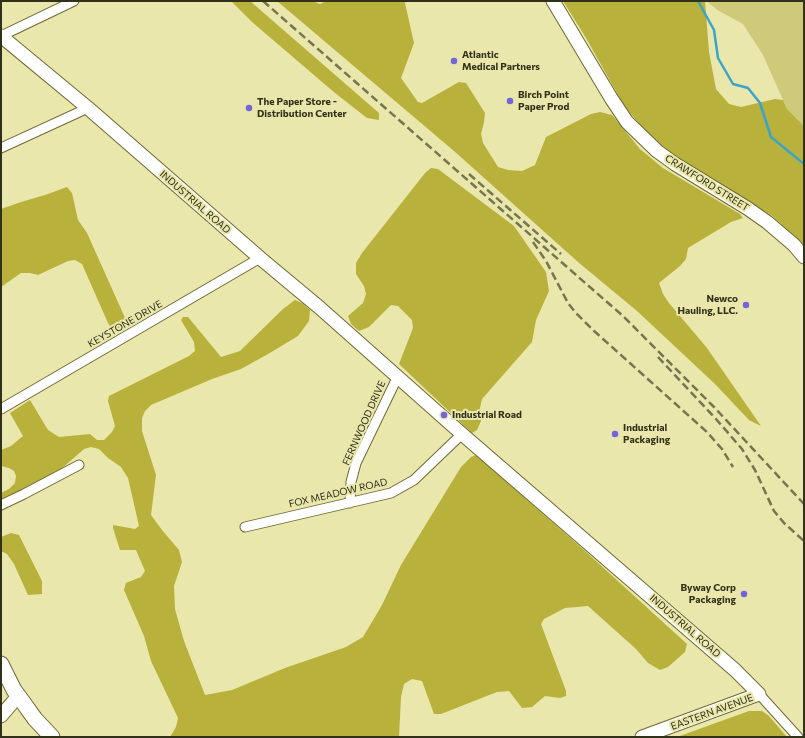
<!DOCTYPE html>
<style>
body{margin:0}
#map{position:relative;width:805px;height:738px;overflow:hidden;background:#e9e7ac;font-family:Commissioner,sans-serif}
canvas{display:block}
.frame{position:absolute;inset:0;border:2px solid #313018;pointer-events:none}
</style>
<div id="map">
<canvas width="805" height="738"></canvas>
<div class="frame"></div>
</div>
<script>
const ctx = document.querySelector('canvas').getContext('2d');
ctx.lineJoin = 'round';
function fill(path, color) { ctx.fillStyle = color; ctx.fill(path, 'evenodd'); }
const shape = rows => new Path2D(rows.map(r => 'M' + r).join(''));
function trace(path, color, width, dash) { ctx.strokeStyle = color; ctx.lineWidth = width; ctx.lineCap = dash ? 'butt' : 'round'; ctx.setLineDash(dash || []); ctx.stroke(path); }
function write(font, color, halo, rows, align = 'center') {
  ctx.font = font + ' Commissioner,sans-serif'; ctx.lineWidth = 4; ctx.setLineDash([]); ctx.textBaseline = 'middle'; ctx.strokeStyle = halo; ctx.fillStyle = color; for (const [text, x, y, turn = 0] of rows) {
    ctx.save(); ctx.translate(x, y); ctx.rotate((+turn || 0) * Math.PI / 180); ctx.textAlign = isNaN(turn) ? turn : align; if (halo) ctx.strokeText(text, 0, 0); ctx.fillText(text, 0, 0); ctx.restore();
  }
}
const green = shape([
 [706,1,804,1,804,126,787,109,763,55,743,24,719,11]
]);
const forest = shape([
 [231,1,250,1,379,113,379,120,367,118,335,93,252,22],
 [277,1,312,1,320,4,326,1,406,1,405,3,414,43,401,78,418,102,422,103,459,82,466,83,485,113,484,122,481,134,483,143,498,167,508,170,522,171,535,165,546,137,591,114,600,112,612,115,640,149,663,168,740,214,743,218,731,222,688,248,686,259,680,266,659,283,663,294,669,303,707,348,761,426,749,420,715,384,637,311,578,262,454,151],
 [563,1,705,1,709,52,716,89,729,104,741,107,775,99,783,100,787,109,804,126,804,245,771,215,687,165,649,136,623,104,586,38],
 [431,168,438,169,514,226,546,272,549,291,536,320,532,342,482,399,480,408,481,421,477,430,472,433,399,364,413,328,412,320,398,306,391,305,369,327,359,331,351,324,348,316,363,303,366,294,364,286,356,274,356,263,362,253,425,173],
 [67,187,72,193,78,220,87,233,126,320,125,328,114,332,108,323,82,264,75,260,68,261,38,275,30,273,21,273,1,287,1,209,21,202,45,195],
 [295,300,302,303,310,310,309,321,298,336,268,354,241,369,212,379,151,405,145,411,142,418,142,431,156,475,151,515,162,530,179,550,182,562,174,586,175,609,184,641,205,695,232,690,285,668,346,647,363,637,382,605,401,565,461,467,471,457,476,455,585,551,687,644,685,652,668,667,660,670,648,663,636,649,588,606,565,608,544,619,541,624,566,691,566,696,560,698,545,696,532,707,522,708,509,691,497,692,441,714,434,714,422,681,412,679,404,684,401,697,399,737,170,737,176,727,178,718,151,661,144,636,124,590,126,583,141,577,145,571,136,550,120,550,113,528,113,525,135,529,139,526,128,478,121,467,108,458,99,449,91,447,84,449,60,470,1,501,1,493,9,489,15,483,16,476,14,471,9,468,1,466,1,450,11,446,23,436,10,413,30,400,48,430,59,437,90,434,97,440,104,440,112,432,115,426,108,401,109,396,189,356,195,351,194,342,181,320,183,317,188,317,221,357,240,351,283,309],
 [11,533,19,535,42,581,42,594,28,595,14,564,7,554,1,551,1,537],
 [749,711,762,711,769,716,787,737,677,737]
]);
const stream = shape([
 [698,1,714,30,718,58,733,84,748,88,760,103,771,137,804,164]
]);
const street = shape([
 [1,36,74,1],
 [1,148,88,108],
 [1,409,260,258],
 [350,503,351,482,356,463,398,376],
 [1,505,24,494,79,465],
 [245,527,391,493,414,480,462,434],
 [759,694,798,737]
]);
const secondary = shape([
 [553,1,611,98,627,122,657,151,675,164,747,208,767,222,794,245,804,257],
 [1,36,88,108,260,258,320,308,462,434,735,670,759,694,642,737],
 [1,716,18,696]
]);
const primary = shape([
 [1,664,14,690,25,705,35,719,52,737]
]);
const rail = shape([
 [263,1,623,316,714,407,804,504],
 [469,174,561,254],
 [533,242,546,261,568,303,575,312,593,330,707,432,722,449,733,467],
 [658,357,716,419,742,449,755,470,774,511,784,523,804,541]
]);
const markers = [
 [454,61,4,"#7563de"],
 [510,101,4,"#7563de"],
 [249,108,4,"#7563de"],
 [746,305,4,"#7563de"],
 [444,415,4,"#7563de"],
 [615,434,4,"#7563de"],
 [744,594,4,"#7563de"]
];
const poiNames = [
 ["Atlantic",462,55],
 ["Medical Partners",462,67],
 ["Birch Point",518,95],
 ["Paper Prod",518,107],
 ["The Paper Store -",257,102],
 ["Distribution Center",257,114],
 ["Newco",738,299,"right"],
 ["Hauling, LLC.",738,311,"right"],
 ["Industrial Road",452,415],
 ["Industrial",623,428],
 ["Packaging",623,440],
 ["Byway Corp",736,588,"right"],
 ["Packaging",736,600,"right"]
];
const streetNames = [
 ["CRAWFORD STREET",707,183,32],
 ["INDUSTRIAL ROAD",195,202,41],
 ["KEYSTONE DRIVE",125,324,-30],
 ["FERNWOOD DRIVE",364,423,-66],
 ["FOX MEADOW ROAD",338,493,-13],
 ["INDUSTRIAL ROAD",685,626,41],
 ["EASTERN AVENUE",712,712,-20]
];
fill(green, '#ceca7a');
fill(forest, '#b8b13b');
trace(stream, '#3ba4c9', 2.5);
trace(street, '#6d6a33', 11);
trace(secondary, '#6d6a33', 15);
trace(primary, '#6d6a33', 17);
trace(street, '#fff', 9);
trace(secondary, '#fff', 13);
trace(primary, '#fff', 15);
trace(rail, '#767550', 2.5, [8, 4]);
for (const [x, y, r, color] of markers) { const dot = new Path2D(); dot.arc(x, y, r, 0, 2 * Math.PI); ctx.fillStyle = color; ctx.fill(dot); trace(dot, '#e9e7ac', 1.5); }
write('bold 10px', '#313018', '#e9e7ac', poiNames, 'left');
write('10px', '#313018', '#e9e7ac', streetNames);
</script>
